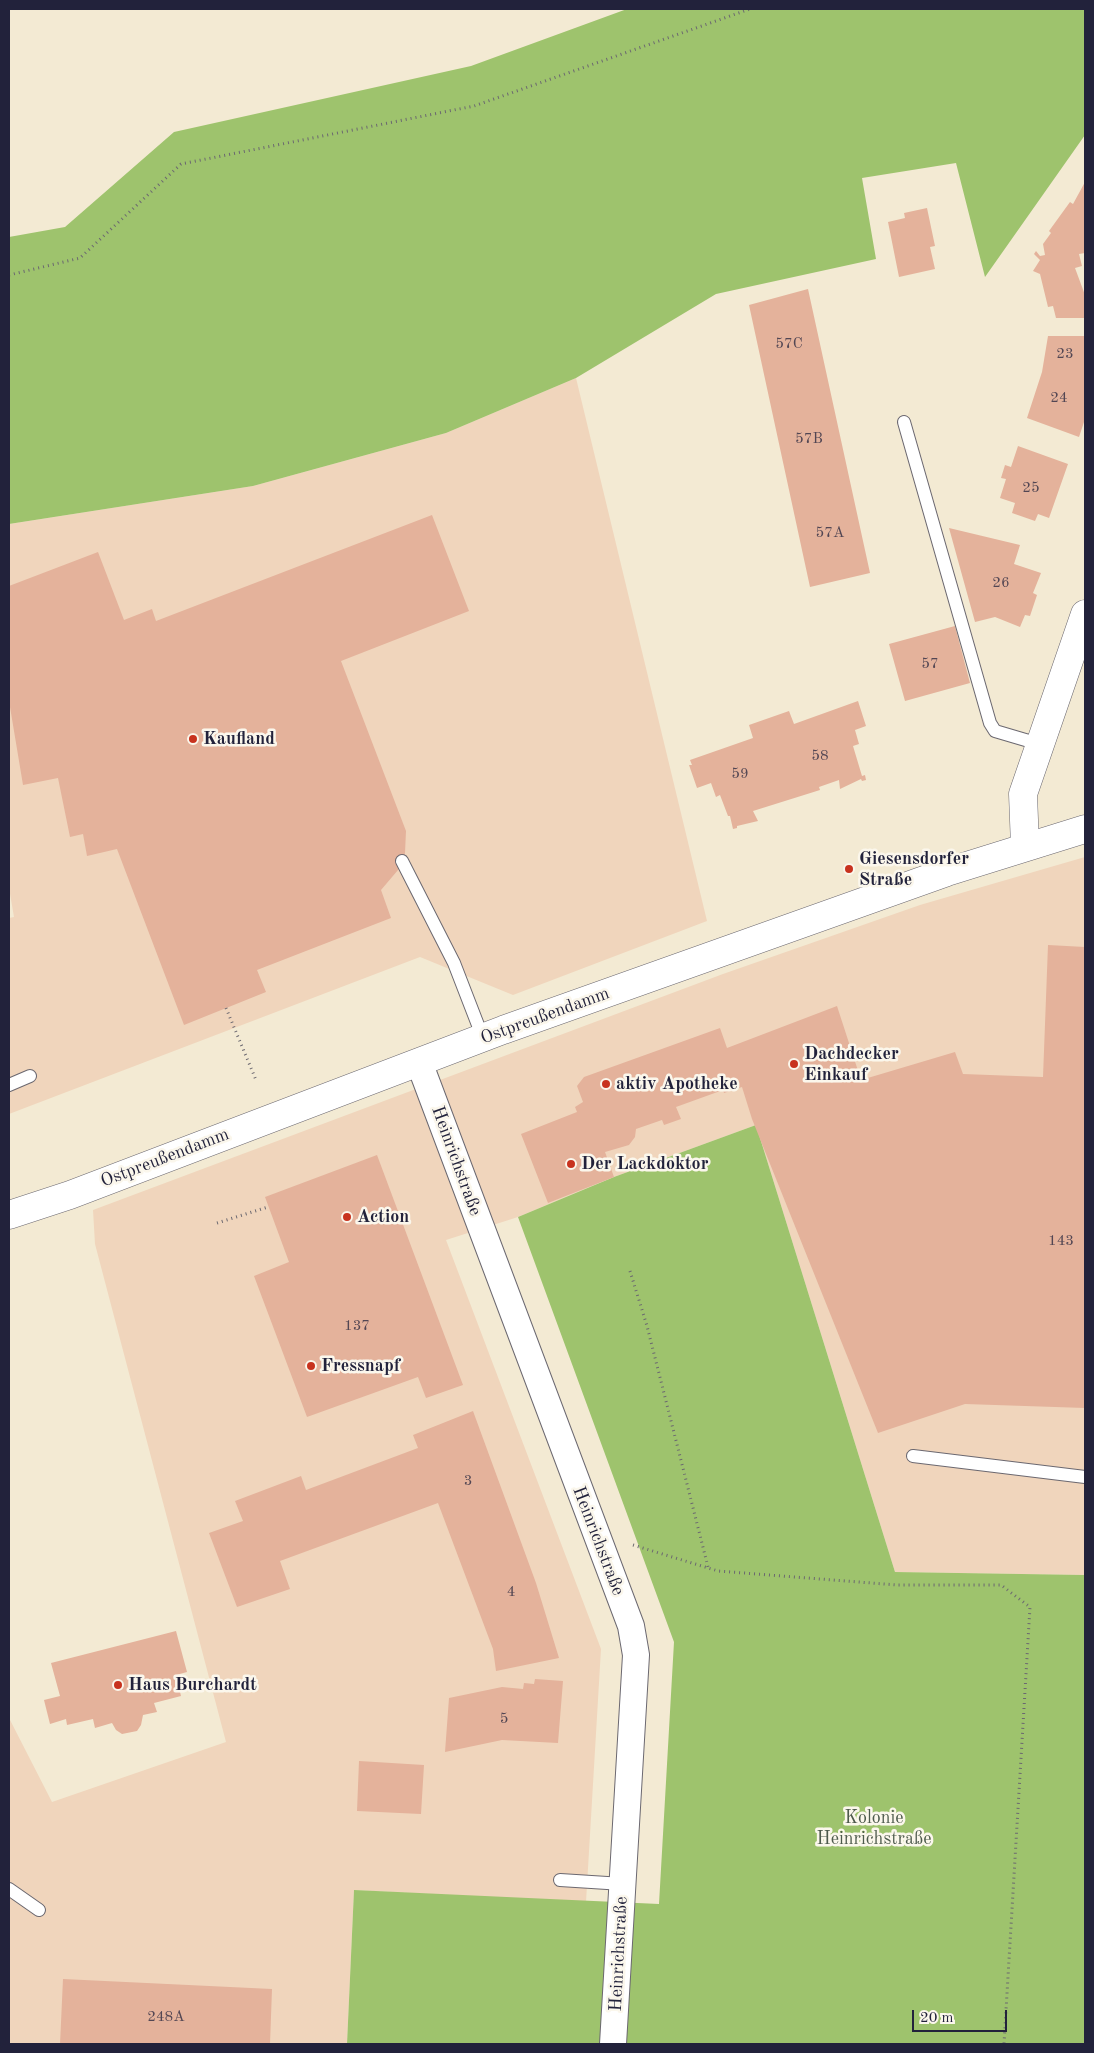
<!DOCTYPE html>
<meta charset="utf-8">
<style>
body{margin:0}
#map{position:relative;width:1094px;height:2053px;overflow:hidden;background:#f3ead3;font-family:"Old Standard TT",serif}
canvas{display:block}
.frame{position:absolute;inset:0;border:10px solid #22223b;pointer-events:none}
.scale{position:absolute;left:912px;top:2010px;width:95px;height:22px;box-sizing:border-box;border:2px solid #22223b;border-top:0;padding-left:6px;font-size:15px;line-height:18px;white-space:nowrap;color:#22223b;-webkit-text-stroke:4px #fbf7ec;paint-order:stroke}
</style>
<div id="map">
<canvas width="1094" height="2053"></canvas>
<div class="frame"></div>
<div class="scale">20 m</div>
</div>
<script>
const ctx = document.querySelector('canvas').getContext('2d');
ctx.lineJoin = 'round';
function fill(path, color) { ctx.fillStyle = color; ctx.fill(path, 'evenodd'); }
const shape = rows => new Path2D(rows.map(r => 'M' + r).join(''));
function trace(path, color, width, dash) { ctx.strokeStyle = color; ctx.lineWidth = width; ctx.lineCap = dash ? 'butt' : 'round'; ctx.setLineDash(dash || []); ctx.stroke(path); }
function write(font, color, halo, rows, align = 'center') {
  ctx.font = font + ' "Old Standard TT",serif'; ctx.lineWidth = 5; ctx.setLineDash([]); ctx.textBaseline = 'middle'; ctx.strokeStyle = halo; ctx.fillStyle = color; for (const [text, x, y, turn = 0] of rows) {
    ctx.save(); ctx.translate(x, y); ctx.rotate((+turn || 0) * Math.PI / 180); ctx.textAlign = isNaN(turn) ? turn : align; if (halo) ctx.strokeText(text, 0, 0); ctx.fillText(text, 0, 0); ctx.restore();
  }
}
const built = shape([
 [576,378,707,921,513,995,420,957,9,1114,9,918,14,917,9,888,9,524,253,486,446,433],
 [1085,857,1085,1575,895,1572,756,1125,614,1177,518,1217,446,1240,601,1649,586,1902,354,1890,347,2044,9,2044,9,1718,52,1802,226,1742,95,1244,93,1210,723,974,920,905]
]);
const green = shape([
 [627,9,1085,9,1085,135,985,277,956,163,862,178,876,259,716,294,576,378,446,433,253,486,9,524,9,237,65,227,174,132,471,66],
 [756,1125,895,1572,1085,1575,1085,2044,347,2044,354,1890,659,1904,674,1642,518,1217,614,1177]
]);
const building = shape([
 [1085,182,1085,253,1079,254,1082,266,1075,268,1085,295,1085,318,1056,318,1053,306,1048,307,1040,274,1033,271,1040,260,1034,254,1036,251,1040,256,1045,255,1043,244,1051,233,1049,231,1070,202,1073,204],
 [927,208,935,246,930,247,935,269,899,277,888,222,905,218,904,213],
 [808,289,870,573,810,587,749,305],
 [1048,336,1085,336,1085,419,1079,437,1027,418,1042,372],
 [1018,446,1068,464,1049,518,1038,514,1035,521,1012,513,1015,503,1000,498,1006,479,1001,478,1005,465,1011,467],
 [432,515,469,611,341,661,406,831,405,853,402,861,398,870,381,890,391,918,257,970,266,992,184,1025,117,849,87,856,83,834,70,837,58,778,23,785,9,701,9,586,98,552,124,620,152,609,156,621],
 [949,528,1020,545,1014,564,1041,573,1033,593,1037,595,1030,616,1025,615,1020,627,995,617,975,622],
 [955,626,970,683,905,701,889,644],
 [858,701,866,726,855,730,859,744,853,746,862,776,865,775,866,780,862,781,861,779,840,789,839,780,819,787,820,790,753,811,758,821,737,826,737,828,733,829,730,816,728,816,720,795,716,797,711,783,697,788,689,765,692,765,690,760,753,738,749,725,789,711,794,724],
 [1048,945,1085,947,1085,1408,965,1404,878,1433,752,1119,742,1087,724,1093,723,1090,676,1107,681,1119,664,1125,662,1120,636,1129,635,1137,629,1145,605,1152,614,1177,548,1203,521,1134,577,1112,575,1107,583,1102,577,1086,584,1077,720,1028,727,1048,837,1006,861,1080,955,1052,963,1074,1043,1077],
 [377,1155,463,1385,426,1398,418,1377,307,1417,254,1276,289,1262,265,1197],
 [473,1411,536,1583,559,1658,496,1671,493,1649,438,1503,280,1561,290,1589,237,1607,209,1533,243,1521,235,1501,301,1476,306,1490,418,1448,413,1435],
 [176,1631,187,1672,176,1675,181,1696,154,1703,157,1712,143,1715,141,1725,137,1731,122,1734,116,1730,112,1723,95,1728,93,1719,67,1725,66,1719,50,1724,44,1700,60,1696,51,1663],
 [535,1679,563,1681,558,1743,502,1740,445,1752,449,1698,502,1687,523,1689,524,1683,534,1684],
 [359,1761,424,1765,421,1814,357,1811],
 [63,1979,272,1989,270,2044,60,2044]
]);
const path = shape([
 [9,275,80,258,181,164,474,106,750,9],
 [226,1008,256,1080],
 [217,1223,268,1207],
 [630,1271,647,1326,708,1567],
 [633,1545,718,1571,897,1585,1001,1585,1030,1607,1004,2044]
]);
const lane = shape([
 [904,422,990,723,995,731,1039,744],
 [402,861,454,963,483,1038],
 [9,1085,30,1076],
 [913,1456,1085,1477],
 [560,1880,623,1884],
 [9,1889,39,1910]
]);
const street = shape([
 [419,1062,631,1626,636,1655,613,2044]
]);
const secondary = shape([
 [1025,846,1023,794,1085,614],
 [9,1215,70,1195,503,1030,947,872,1085,829]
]);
const markers = [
 [193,739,5,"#c8321e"],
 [849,869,5,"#c8321e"],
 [794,1064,5,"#c8321e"],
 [606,1084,5,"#c8321e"],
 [571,1164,5,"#c8321e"],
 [347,1217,5,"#c8321e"],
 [311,1366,5,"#c8321e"],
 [118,1685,5,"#c8321e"]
];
const numberNames = [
 ["57C",789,344],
 ["23",1065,354],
 ["24",1059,398],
 ["57B",809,439],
 ["25",1031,488],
 ["57A",830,533],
 ["26",1001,583],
 ["57",930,664],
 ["58",820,756],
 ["59",740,774],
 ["143",1061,1241],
 ["137",357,1326],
 ["3",468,1481],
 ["4",511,1592],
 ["5",504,1719],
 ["248A",166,2017]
];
const poiNames = [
 ["Kaufland",203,739],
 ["Giesensdorfer",859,859],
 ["Straße",859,880],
 ["Dachdecker",804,1054],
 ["Einkauf",804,1075],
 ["aktiv Apotheke",616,1084],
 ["Der Lackdoktor",581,1164],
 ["Action",357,1217],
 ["Fressnapf",321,1366],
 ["Haus Burchardt",128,1685]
];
const streetNames = [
 ["Ostpreußendamm",545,1016,-20],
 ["Ostpreußendamm",165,1158,-21],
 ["Heinrichstraße",456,1161,70],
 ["Heinrichstraße",598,1541,69],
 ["Heinrichstraße",619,1954,-87]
];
const parkNames = [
 ["Kolonie",874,1818],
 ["Heinrichstraße",874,1839]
];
fill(built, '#f0d5bc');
fill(green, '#9ec36d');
fill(building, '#e4b29b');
trace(lane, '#6b6870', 14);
trace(street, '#6b6870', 28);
trace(secondary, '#6b6870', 29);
trace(path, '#6b6870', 3, [1, 4]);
trace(lane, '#fff', 12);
trace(street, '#fff', 26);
trace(secondary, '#fff', 28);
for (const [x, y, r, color] of markers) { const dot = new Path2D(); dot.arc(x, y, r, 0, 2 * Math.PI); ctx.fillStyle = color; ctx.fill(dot); trace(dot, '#fbf7ec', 2); }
write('15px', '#524653', null, numberNames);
write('bold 18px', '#22223b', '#fbf7ec', poiNames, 'left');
write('18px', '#22223b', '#fbf7ec', streetNames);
write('18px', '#4d5a4c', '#fbf7ec', parkNames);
</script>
